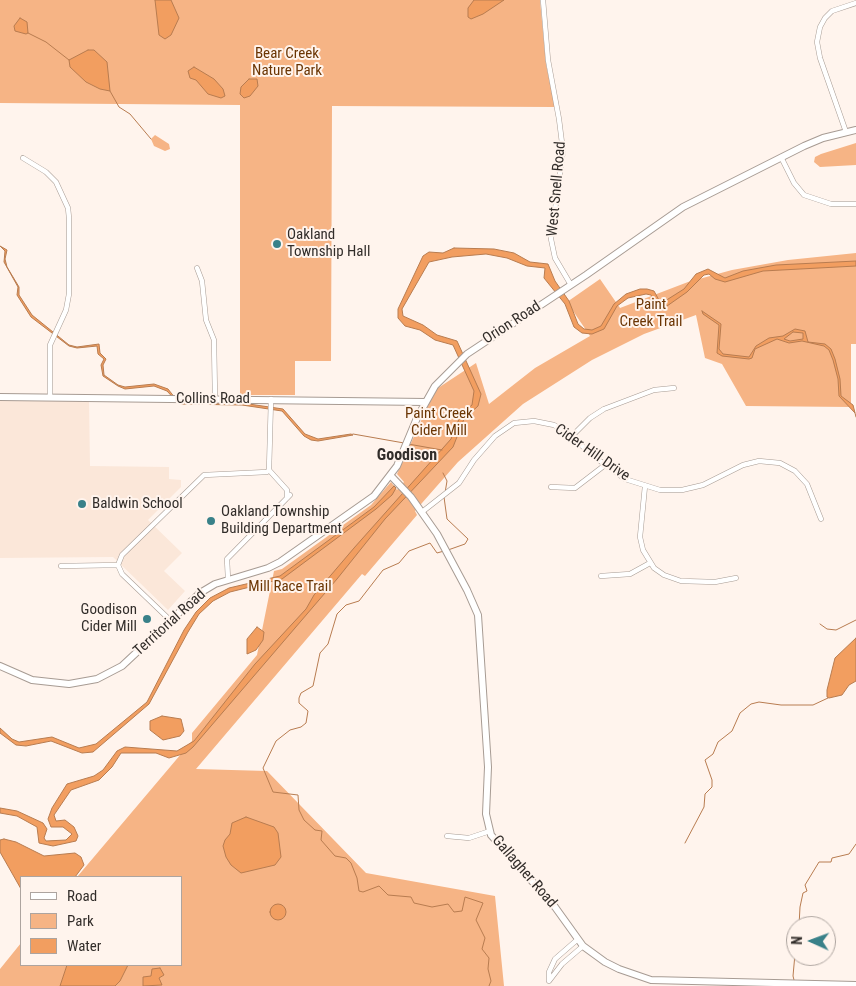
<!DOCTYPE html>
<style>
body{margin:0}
#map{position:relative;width:856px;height:986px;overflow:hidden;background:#fff4ed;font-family:"Roboto Condensed",sans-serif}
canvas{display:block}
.legend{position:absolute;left:20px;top:876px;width:162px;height:90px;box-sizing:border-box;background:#fff4ed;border:1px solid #ada49f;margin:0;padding:6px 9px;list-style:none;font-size:15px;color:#322d2a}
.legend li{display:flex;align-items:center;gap:10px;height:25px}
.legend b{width:25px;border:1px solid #ada49f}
.north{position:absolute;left:786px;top:916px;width:50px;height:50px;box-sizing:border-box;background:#fff4ed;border:1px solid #ada49f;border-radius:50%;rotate:272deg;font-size:14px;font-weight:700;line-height:20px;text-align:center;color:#322d2a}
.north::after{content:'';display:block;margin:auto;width:18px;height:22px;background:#398189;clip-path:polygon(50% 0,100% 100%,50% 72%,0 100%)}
</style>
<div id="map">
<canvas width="856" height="986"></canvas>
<ul class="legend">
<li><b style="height:6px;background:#fff"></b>Road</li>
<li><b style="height:14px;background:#f6b485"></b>Park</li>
<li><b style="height:14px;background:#f29e60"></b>Water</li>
</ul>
<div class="north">N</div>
</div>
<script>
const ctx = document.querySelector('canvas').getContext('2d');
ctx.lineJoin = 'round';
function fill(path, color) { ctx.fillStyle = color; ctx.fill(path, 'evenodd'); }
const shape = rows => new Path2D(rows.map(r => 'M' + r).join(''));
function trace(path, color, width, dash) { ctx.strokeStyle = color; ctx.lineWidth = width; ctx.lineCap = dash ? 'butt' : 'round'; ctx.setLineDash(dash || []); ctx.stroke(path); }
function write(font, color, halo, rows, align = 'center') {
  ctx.font = font + ' "Roboto Condensed",sans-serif'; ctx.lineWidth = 4; ctx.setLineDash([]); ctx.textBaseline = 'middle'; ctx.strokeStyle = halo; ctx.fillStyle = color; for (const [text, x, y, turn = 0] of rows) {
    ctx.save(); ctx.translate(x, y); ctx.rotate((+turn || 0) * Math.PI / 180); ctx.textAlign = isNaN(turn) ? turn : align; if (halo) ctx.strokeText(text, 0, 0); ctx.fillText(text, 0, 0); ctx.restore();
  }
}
const built = shape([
 [0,399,89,400,90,466,169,467,169,479,181,480,181,487,148,520,182,553,164,571,185,591,168,610,113,557,0,558]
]);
const green = shape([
 [0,0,540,0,546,64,555,107,332,106,331,361,295,361,295,395,240,395,240,105,0,103],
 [155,135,169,144,170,149,165,151,154,146,151,139],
 [856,143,856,165,820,167,814,162,815,157,821,154],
 [856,253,856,344,851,344,851,407,746,406,722,364,705,358,696,315,644,334,592,360,523,404,458,462,415,511,417,515,365,576,362,574,196,769,267,771,366,873,495,896,504,986,0,986,0,969,21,943,21,965,181,965,181,877,77,877,192,741,192,733,257,655,274,571,282,569,371,505,391,482,397,490,404,482,397,474,435,390,476,363,489,404,535,368,590,336,567,302,600,279,620,308,688,282,732,270,788,260]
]);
const water = shape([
 [155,0,171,0,179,18,171,35,165,39,159,35,155,0],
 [474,0,504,0,483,14,471,19,468,17,468,8,474,0],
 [20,18,27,22,28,33,26,34,15,31,14,26,20,18],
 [88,50,94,50,107,62,110,91,100,89,86,82,70,67,69,60,88,50],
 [194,67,214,79,223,89,225,96,221,98,208,94,196,80,190,78,188,71,194,67],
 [249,79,257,79,258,86,250,96,244,98,240,94,241,87,249,79],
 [0,246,7,250,5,259,7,267,19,287,19,295,32,315,69,345,77,347,99,344,100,353,106,359,103,365,104,375,118,385,125,387,154,384,168,389,179,403,242,403,283,409,305,434,318,439,351,434,353,435,318,441,311,440,304,436,282,411,242,405,179,404,167,391,154,386,125,389,118,386,103,376,101,365,104,359,98,354,97,346,77,348,69,346,31,317,17,295,18,287,4,262,5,251,0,246],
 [454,248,494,249,514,253,530,262,548,264,555,281,569,301,578,324,584,329,592,330,601,326,614,304,626,294,640,289,647,289,654,291,660,302,665,301,684,289,696,274,708,269,725,278,743,271,776,265,856,261,856,266,763,271,725,282,715,279,709,274,704,275,687,292,667,306,656,305,651,295,646,294,628,298,617,306,604,329,592,334,582,333,574,327,565,304,544,278,545,268,527,266,507,258,486,254,452,257,429,262,402,309,403,316,423,325,437,335,457,341,481,394,478,406,464,419,453,447,385,519,337,579,193,747,186,753,169,758,156,753,121,753,112,767,99,780,71,790,54,815,56,821,65,820,74,827,78,836,76,841,53,846,39,843,37,827,17,816,0,813,0,808,17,811,43,823,47,829,44,838,46,841,66,840,72,834,63,827,51,827,48,819,52,808,67,784,94,776,103,770,117,751,125,747,177,751,194,741,255,664,306,609,314,595,354,548,451,439,461,414,472,405,474,391,453,345,435,340,420,330,405,326,398,318,398,309,423,256,429,252,443,253,454,248],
 [702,311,721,324,719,349,723,354,749,357,756,346,769,338,783,336,795,329,805,331,808,342,825,344,831,349,835,359,840,379,841,396,853,405,855,413,839,396,838,379,833,360,829,350,824,346,802,341,789,343,777,339,755,349,752,358,749,359,722,356,717,353,719,325,703,314,702,311],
 [793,332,803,333,803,339,790,341,784,339,793,332],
 [394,486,396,488,392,495,376,509,282,579,230,592,213,601,199,614,188,632,149,704,93,752,82,753,51,741,26,746,16,745,0,733,0,728,12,739,19,742,52,737,79,748,96,744,147,702,184,630,196,612,210,598,229,588,280,576,374,507,394,486],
 [257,627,264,632,263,640,256,650,247,654,247,639,257,627],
 [856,638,856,681,849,685,842,695,829,698,827,697,827,690,835,658,856,638],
 [162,716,181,719,184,731,180,736,163,740,150,730,150,721,162,716],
 [246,817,274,827,278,833,281,857,275,865,241,873,231,865,226,857,223,846,225,840,230,834,232,823,246,817],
 [4,839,16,842,44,856,75,853,81,857,84,865,75,877,21,877,21,889,0,852,0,840,4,839],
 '270 912a8 8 0 1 1 16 0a8 8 0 1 1-16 0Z',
 [67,965,128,965,120,981,115,986,60,986,67,965],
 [160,968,164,975,159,978,162,985,143,986,143,977,151,976,152,969,160,968]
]);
const stream = shape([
 [28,33,46,42,69,60],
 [110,91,119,107,130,114,151,139],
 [855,413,856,417],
 [353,434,404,443],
 [408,444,442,450],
 [443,473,447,481,445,493],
 [444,497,447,519,468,539,465,544,448,550],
 [444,551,437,553,430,543,409,551,399,563,383,570,359,601,346,605,337,614,328,644,320,653,313,686,301,693,299,698,299,703,308,711,306,723,301,727,290,730,276,741,263,768,273,792,298,795,299,810,304,820,315,830,322,831,321,840,335,856,346,858,351,863,357,878,359,891,363,892,379,886,388,895,411,897,414,903,432,907,448,904,454,912,462,911,465,897,483,903,476,920,485,938,482,949,489,958,488,969,491,981,489,986],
 [820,624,827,629,836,630,856,620],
 [685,843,704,807,705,794,712,787,712,780,705,760,713,754,718,742,732,731,740,713,751,704,759,702,781,705,813,705,828,698],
 [799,926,800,907,803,893,807,891,805,885,819,862,831,862,832,858,849,854,856,844],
 [794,980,793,976,796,943]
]);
const street = shape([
 [543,0,548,60,559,119,563,151,551,239,555,258,571,285],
 [846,132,820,58,817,42,820,27,825,18,832,11,856,3],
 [781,157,794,183,804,195,831,204,856,204],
 [23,158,46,172,56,182,68,208,69,218,69,294,66,310,50,345,50,397],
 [197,268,202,281,206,320,214,340,215,398],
 [571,437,590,418,604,409,654,390,674,388],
 [269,470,271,399],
 [269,470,287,490,287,498],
 [645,486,640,537,643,550,654,568,664,575,681,581,715,582,736,578],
 [551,487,575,488,605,465],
 [422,512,459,483,474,460,495,436,514,423,534,421,554,425,567,433,596,458,625,479,660,490,682,490,703,485,743,465,759,461,780,463,795,471,807,484,821,519],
 [118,565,122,555,204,475,267,472,269,470],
 [118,565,122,574,170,620],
 [61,566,118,565],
 [601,576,630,574,650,563],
 [228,579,227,559,290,495],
 [447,836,469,838,490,831],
 [578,939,555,959,549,972,549,981,562,964,583,946]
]);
const secondary = shape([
 [0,397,426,402],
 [391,476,411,497,437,534,467,590,478,615,488,767,486,814,491,835,555,907,583,946,605,962,619,969,651,980,856,985],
 [0,666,32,680,69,684,97,679,122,666,200,593,215,584,268,568,280,562,374,496,397,466,417,418,435,386,467,354,586,275,683,207,804,146,823,138,856,130]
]);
const markers = [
 [277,244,5,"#398189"],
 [82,504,5,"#398189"],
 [211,521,5,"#398189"],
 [147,619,5,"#398189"]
];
const parkNames = [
 ["Bear Creek",287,54],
 ["Nature Park",287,71],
 ["Paint",651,305],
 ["Creek Trail",651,322],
 ["Paint Creek",439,414],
 ["Cider Mill",439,431],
 ["Mill Race Trail",290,587]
];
const streetNames = [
 ["West Snell Road",557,189,-85],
 ["Orion Road",512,323,-33],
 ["Collins Road",213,399],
 ["Cider Hill Drive",592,453,35],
 ["Territorial Road",170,623,-42],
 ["Gallagher Road",524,872,49]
];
const poiNames = [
 ["Oakland",287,235],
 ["Township Hall",287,252],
 ["Baldwin School",92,504],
 ["Oakland Township",221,512],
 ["Building Department",221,529],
 ["Goodison",137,610,"right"],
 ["Cider Mill",137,627,"right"]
];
const neighbourhoodNames = [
 ["Goodison",407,456]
];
fill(built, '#fbe7d9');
fill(green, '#f6b485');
fill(water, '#f29e60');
trace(water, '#b87c50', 1);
trace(stream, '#b87c50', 1);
trace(street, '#a79b93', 5.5);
trace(secondary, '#a79b93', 8);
trace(street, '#fff', 4.5);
trace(secondary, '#fff', 6);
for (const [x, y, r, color] of markers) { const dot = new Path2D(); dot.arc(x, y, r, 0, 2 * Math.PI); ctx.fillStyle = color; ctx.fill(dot); trace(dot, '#fff4ed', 2); }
write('15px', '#6b3503', '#fff4ed', parkNames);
write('15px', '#322d2a', '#fff4ed', streetNames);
write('15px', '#322d2a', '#fff4ed', poiNames, 'left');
write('bold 16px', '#322d2a', '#fff4ed', neighbourhoodNames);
</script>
